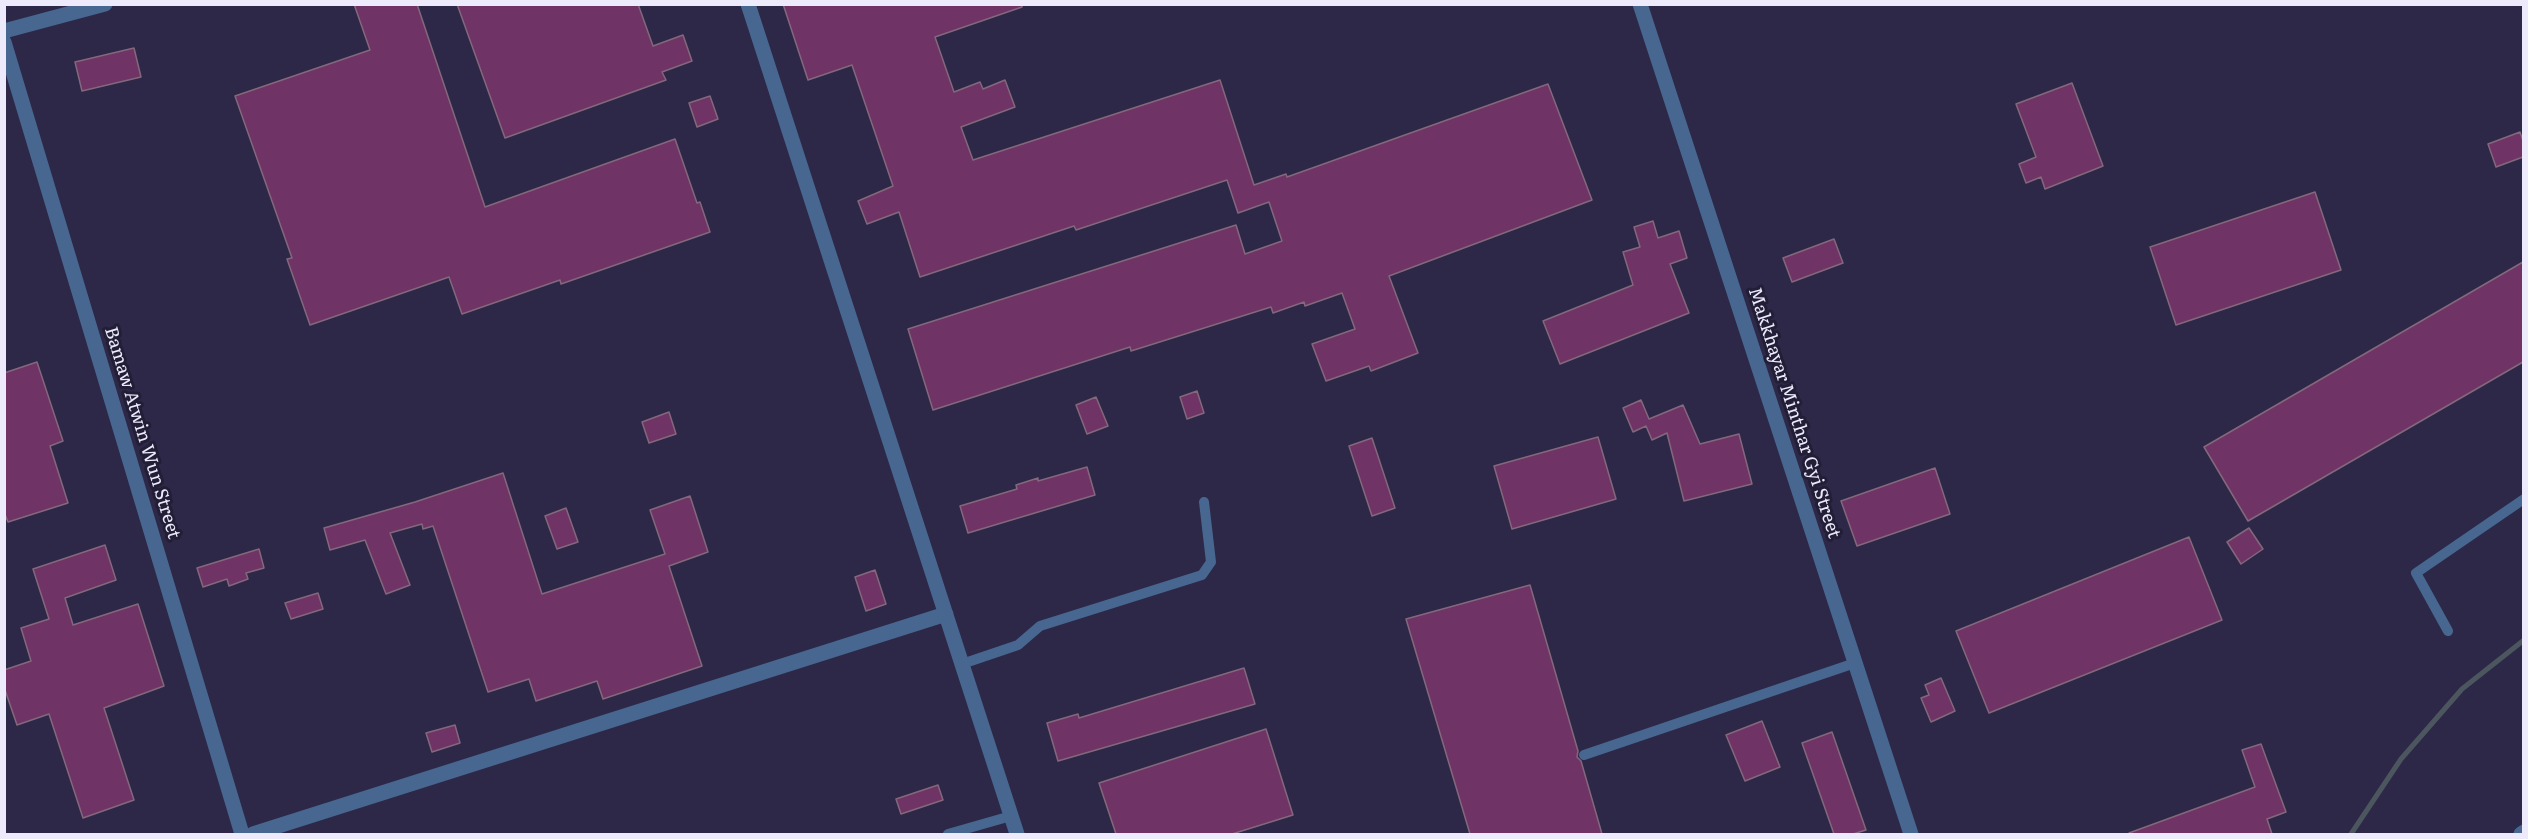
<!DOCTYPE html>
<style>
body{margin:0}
#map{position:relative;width:2528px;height:839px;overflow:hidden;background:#221e37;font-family:Literata,serif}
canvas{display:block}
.frame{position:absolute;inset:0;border:6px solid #eceafb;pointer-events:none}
</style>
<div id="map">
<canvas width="2528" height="839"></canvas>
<div class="frame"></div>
</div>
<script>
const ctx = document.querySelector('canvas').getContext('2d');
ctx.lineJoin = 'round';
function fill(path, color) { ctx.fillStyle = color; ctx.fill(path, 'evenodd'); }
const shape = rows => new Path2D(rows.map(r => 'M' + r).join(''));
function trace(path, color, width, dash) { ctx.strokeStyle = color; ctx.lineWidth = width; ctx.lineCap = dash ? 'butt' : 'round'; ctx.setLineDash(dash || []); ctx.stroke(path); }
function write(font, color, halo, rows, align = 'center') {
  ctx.font = font + ' Literata,serif'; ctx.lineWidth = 6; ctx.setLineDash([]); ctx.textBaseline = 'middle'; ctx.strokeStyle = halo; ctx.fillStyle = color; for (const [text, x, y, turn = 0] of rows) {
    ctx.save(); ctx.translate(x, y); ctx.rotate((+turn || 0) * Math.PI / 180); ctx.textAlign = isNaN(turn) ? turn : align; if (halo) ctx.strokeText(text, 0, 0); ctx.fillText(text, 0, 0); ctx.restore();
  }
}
const built = shape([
 [5,5,2523,5,2523,834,5,834]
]);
const stream = shape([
 [2351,834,2401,759,2462,689,2524,640]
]);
const building = shape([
 [354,4,417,4,485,207,675,139,697,203,700,202,710,232,561,284,560,280,462,314,449,277,310,325,287,259,292,258,235,96,370,50,354,4],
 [457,4,638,4,653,46,683,35,692,61,662,72,666,80,505,138,457,4],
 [783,4,1022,4,1022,7,935,37,954,92,980,82,983,89,1005,80,1015,107,961,127,973,160,1220,80,1254,185,1286,174,1287,177,1548,84,1592,200,1389,276,1418,353,1371,371,1369,366,1326,381,1312,344,1355,329,1342,293,1305,306,1304,302,1273,313,1271,307,1131,351,1130,347,933,410,908,329,1236,225,1245,254,1282,241,1269,202,1238,213,1227,180,1076,230,1074,226,920,277,899,212,867,224,858,201,893,186,852,65,808,80,783,4],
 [134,48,141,77,82,91,75,62,134,48],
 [2072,83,2103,166,2045,189,2041,177,2026,183,2019,164,2036,157,2016,104,2072,83],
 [710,96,718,119,697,127,689,103,710,96],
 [2520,132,2523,141,2523,157,2496,167,2488,144,2520,132],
 [2315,192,2341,270,2176,325,2150,247,2315,192],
 [1653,221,1658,238,1679,231,1687,258,1670,264,1689,313,1560,364,1543,321,1633,285,1623,252,1640,247,1634,227,1653,221],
 [1834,239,1843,263,1792,282,1783,258,1834,239],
 [2523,262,2523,362,2248,521,2204,447,2523,262],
 [37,362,63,441,50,446,68,503,8,522,4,512,4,373,37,362],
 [1197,391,1204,413,1187,419,1180,397,1197,391],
 [1096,397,1108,426,1087,434,1076,405,1096,397],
 [1641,400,1649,419,1683,405,1700,444,1739,434,1752,484,1684,501,1667,433,1652,440,1646,426,1633,432,1623,408,1641,400],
 [669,412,676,434,649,443,642,422,669,412],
 [1598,437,1616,499,1512,529,1494,466,1598,437],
 [1372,438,1395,508,1372,516,1349,446,1372,438],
 [1087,467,1095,495,968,533,960,506,1017,489,1016,485,1038,478,1038,481,1087,467],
 [1935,468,1950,514,1857,546,1841,501,1935,468],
 [503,473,542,594,665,554,650,510,690,496,708,552,669,566,702,666,603,699,597,681,536,701,529,679,488,692,433,526,423,529,422,524,390,533,410,585,386,594,365,540,330,550,324,528,415,502,503,473],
 [566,508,578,542,557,549,545,516,566,508],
 [2249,528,2263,549,2241,564,2227,542,2249,528],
 [2189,537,2222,620,1989,713,1956,631,2189,537],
 [105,545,116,580,65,598,73,625,138,604,164,686,104,708,134,800,83,818,49,714,17,725,4,687,4,670,31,661,21,628,49,619,33,569,105,545],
 [259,549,264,568,246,573,248,579,229,586,227,579,203,587,197,568,259,549],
 [875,570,886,604,866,611,855,577,875,570],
 [1530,585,1578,751,1577,757,1581,761,1602,834,1470,834,1406,619,1530,585],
 [318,593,323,609,291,619,285,603,318,593],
 [1244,668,1255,704,1058,761,1047,723,1078,714,1079,718,1244,668],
 [1941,678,1955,711,1931,722,1921,698,1929,695,1925,685,1941,678],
 [1762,721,1780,767,1745,781,1726,735,1762,721],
 [455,725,460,743,432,752,426,733,455,725],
 [1266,729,1293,815,1232,834,1116,834,1099,783,1266,729],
 [1832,732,1866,830,1853,834,1834,834,1802,743,1832,732],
 [2261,744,2286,812,2267,819,2272,834,2130,834,2129,833,2255,787,2242,750,2261,744],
 [938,785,943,800,901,814,896,799,938,785]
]);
const service = shape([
 [2448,631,2416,573,2524,499],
 [962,664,1018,645,1040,626,1202,575,1211,562,1204,502],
 [1584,755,1855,663],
 [948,834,1011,816]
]);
const minor = shape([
 [748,4,1017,834],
 [1640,4,1911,834],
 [4,31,105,4],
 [4,42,242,834],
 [253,834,946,614],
 [2521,834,2524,832]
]);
const streetNames = [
 ["Makkhayar Minthar Gyi Street",1794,413,72],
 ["Bamaw Atwin Wun Street",142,433,73]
];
fill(built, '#2d2847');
trace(stream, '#4c565e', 5);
fill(building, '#703365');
trace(building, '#83687d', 1.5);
trace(service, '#476790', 10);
trace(minor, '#476790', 15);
write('18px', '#eceafb', '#221e37', streetNames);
</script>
